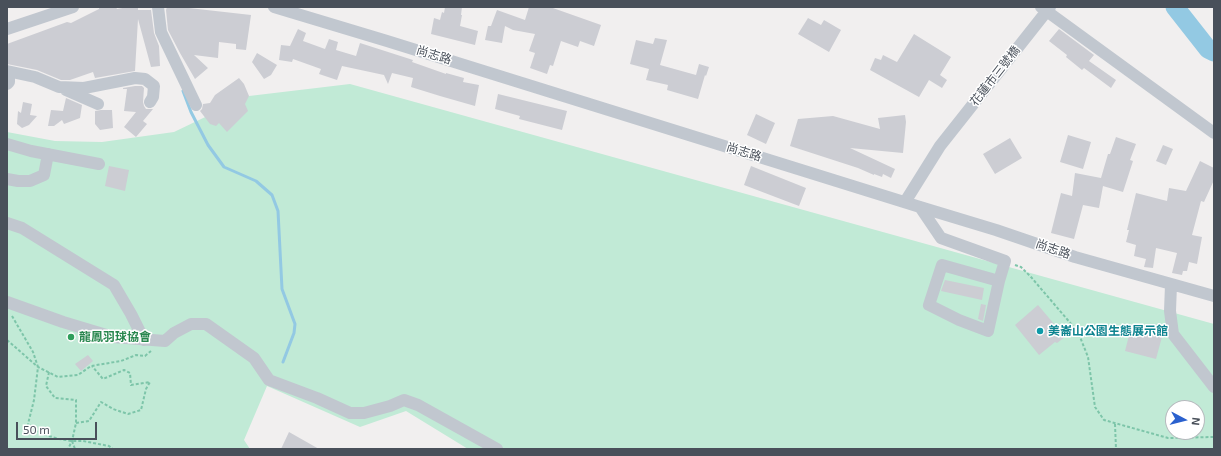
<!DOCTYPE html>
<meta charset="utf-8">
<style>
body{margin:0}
#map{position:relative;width:1221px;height:456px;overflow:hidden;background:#f1efef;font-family:"Exo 2",sans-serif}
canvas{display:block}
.frame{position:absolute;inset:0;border:8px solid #49505a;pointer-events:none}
.north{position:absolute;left:1165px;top:400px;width:40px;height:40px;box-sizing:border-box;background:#fff;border:1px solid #b6b9bd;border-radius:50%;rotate:97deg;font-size:11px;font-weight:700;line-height:16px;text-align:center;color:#49505a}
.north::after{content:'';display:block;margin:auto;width:14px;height:18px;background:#2b61ce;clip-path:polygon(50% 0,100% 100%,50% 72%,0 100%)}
.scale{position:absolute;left:16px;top:422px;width:81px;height:18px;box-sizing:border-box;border:2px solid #49505a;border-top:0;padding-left:5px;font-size:12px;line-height:14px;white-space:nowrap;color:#49505a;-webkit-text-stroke:3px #fff;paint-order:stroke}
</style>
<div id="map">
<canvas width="1221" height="456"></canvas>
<div class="frame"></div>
<div class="north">N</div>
<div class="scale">50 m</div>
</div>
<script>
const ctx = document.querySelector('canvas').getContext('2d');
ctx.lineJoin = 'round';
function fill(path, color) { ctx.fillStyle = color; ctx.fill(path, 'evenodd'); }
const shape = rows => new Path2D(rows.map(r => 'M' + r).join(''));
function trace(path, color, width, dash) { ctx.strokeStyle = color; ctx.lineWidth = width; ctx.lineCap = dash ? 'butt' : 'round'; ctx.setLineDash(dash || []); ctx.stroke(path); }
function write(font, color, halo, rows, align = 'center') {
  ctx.font = font + ' "Exo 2","Noto Sans TC",sans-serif'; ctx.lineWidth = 3; ctx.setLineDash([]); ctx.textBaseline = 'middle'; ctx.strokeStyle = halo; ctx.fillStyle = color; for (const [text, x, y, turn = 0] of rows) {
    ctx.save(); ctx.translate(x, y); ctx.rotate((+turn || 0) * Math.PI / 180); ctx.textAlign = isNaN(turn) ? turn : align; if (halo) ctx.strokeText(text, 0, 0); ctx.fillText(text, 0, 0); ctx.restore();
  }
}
const green = shape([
 [350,84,1214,324,1214,449,468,449,406,411,360,427,267,386,244,440,250,449,7,449,7,132,55,141,102,142,174,132,249,96],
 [1173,408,1197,408,1197,432,1173,432]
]);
const stream = shape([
 [183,91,191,112,208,145,224,167,256,181,272,195,278,211,282,289,295,324,294,333,283,362]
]);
const river = shape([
 [1175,7,1208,49,1214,52]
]);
const building = shape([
 [99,7,116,7,117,9,128,7,138,7,138,10,151,10,154,33,159,46,160,66,151,67,138,19,135,71,95,78,93,72,70,80,61,80,37,70,7,64,7,44,67,22,71,23,99,9],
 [167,7,180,7,251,15,246,50,236,49,236,44,219,42,218,58,194,55,208,68,195,79,180,53,168,30,166,10],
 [445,7,462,7,461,15,462,15,460,26,478,31,475,45,431,34,434,18,440,20,442,12,444,13],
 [529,7,550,7,601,25,594,46,580,41,578,47,561,41,553,66,550,65,547,74,530,68,535,53,529,51,535,34,513,30,505,26,502,43,485,40,488,26,491,26,497,10,525,20],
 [808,18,821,25,824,20,841,30,829,52,798,34],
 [298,29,306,33,303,41,325,49,329,39,338,42,336,50,356,56,360,43,413,60,412,62,446,74,446,73,464,78,463,82,479,85,475,106,440,96,411,87,413,78,392,73,388,84,384,75,342,66,337,80,319,74,321,69,293,59,292,62,279,60,281,45,290,46],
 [1059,29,1094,55,1089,61,1116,80,1111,88,1084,68,1082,70,1066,57,1067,55,1049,41],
 [914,34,951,57,940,75,947,80,942,88,929,80,919,97,870,70,875,58,881,60,883,55,897,62],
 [655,38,667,40,660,65,696,75,699,64,709,67,706,76,705,75,698,99,667,90,668,85,646,80,649,69,630,64,636,40,653,44],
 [257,53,277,65,271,75,264,79,252,62],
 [239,78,244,84,249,96,245,104,248,111,227,132,219,123,216,126,210,124,200,111,202,109,203,104,210,103,215,95],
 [135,86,142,86,144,88,143,102,144,106,146,109,153,109,143,121,147,124,136,137,124,127,136,112,124,111,127,89,123,89,123,88],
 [498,94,567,111,562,130,519,119,520,116,495,109],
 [66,98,82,105,80,118,64,124,62,120,54,126,48,126,51,110,63,111],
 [23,102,32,104,30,115,37,116,29,125,22,128,17,124,18,111,21,113],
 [101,110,112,110,113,128,100,130,95,124,95,111],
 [756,114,775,123,766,144,747,135],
 [905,115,906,122,903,153,850,148,895,169,891,178,883,174,882,177,874,174,874,175,858,168,790,146,798,119,833,116,880,129,878,118],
 [1068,135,1091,142,1083,169,1060,162],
 [1116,137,1136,144,1130,160,1133,161,1123,192,1103,186,1099,208,1083,205,1074,239,1051,233,1061,193,1072,196,1075,173,1101,178,1108,154,1110,154],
 [1010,138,1022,158,995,174,983,154],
 [1163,145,1173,149,1166,165,1156,161],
 [1200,161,1214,168,1214,180,1204,202,1201,201,1192,235,1202,237,1197,264,1189,262,1187,271,1183,271,1182,275,1172,273,1177,253,1156,248,1153,268,1144,267,1146,259,1134,256,1136,245,1126,242,1129,230,1127,230,1136,193,1167,201,1169,188,1186,191],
 [109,166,129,170,125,191,105,186],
 [751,166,806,188,799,206,744,185],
 [945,280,984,288,982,300,941,291],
 [981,304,986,305,983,321,978,319],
 [1038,305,1065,337,1057,343,1055,342,1039,355,1015,325],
 [1132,324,1163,333,1156,359,1125,351],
 [88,355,93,361,81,371,75,364],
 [289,432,319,449,281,449]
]);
const path = shape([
 [1015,265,1021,267,1031,277,1078,332,1088,357,1095,407,1104,420,1168,438,1214,437],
 [12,316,33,352,38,367,34,400,28,424,39,433,59,439,72,441,83,441,109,446,113,449],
 [7,340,38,367,58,377,78,375,91,366,121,361,136,355,145,356,151,351],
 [49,372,46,386,55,398,76,400,76,423,72,441,68,449],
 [76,423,89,421,101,402,113,409,128,414,141,410,146,389,150,382,131,385,130,373,124,370,103,379,92,366],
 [1115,424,1116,449],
 [72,441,75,449]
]);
const minor = shape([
 [158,7,161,32,196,105],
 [274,7,387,41,920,207,996,230,1075,257,1214,296],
 [1041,7,1214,133],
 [7,29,73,7],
 [7,71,35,77,59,87,84,88,135,78,145,79,154,86,153,97,150,102],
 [7,73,9,77,9,82,7,84],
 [66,90,98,104],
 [7,144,31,151,99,164],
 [7,179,18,181,30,181,44,175,48,154],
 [905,202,940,146,1050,7],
 [920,207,941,238,1005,261,999,281,942,265,929,305,959,320,988,331,999,281],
 [7,223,22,228,114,285,131,314,144,340],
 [1171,285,1170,311,1173,334,1214,387],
 [7,302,63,322,113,337,165,341,174,333,191,324,206,324,254,358,269,380,317,398,350,413,364,413,390,406,404,400,418,405,497,449]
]);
const markers = [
 [1040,331,4,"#0f9aa8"],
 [71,337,4,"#2e9e5b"]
];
const streetNames = [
 ["尚志路",434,55,17],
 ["花蓮市三號橋",995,76,-52],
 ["尚志路",744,152,17],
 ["尚志路",1053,249,19]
];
const cultureNames = [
 ["美崙山公園生態展示館",1048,331]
];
const leisureNames = [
 ["龍鳳羽球協會",79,337]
];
fill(green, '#c1ead6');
trace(stream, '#93c9e3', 3);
trace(river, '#93c9e3', 19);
fill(building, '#cccdd3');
trace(path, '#7dc5a9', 2, [3, 2]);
trace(minor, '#c1c7cf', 12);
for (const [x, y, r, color] of markers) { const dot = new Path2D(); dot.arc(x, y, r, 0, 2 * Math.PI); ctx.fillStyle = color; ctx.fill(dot); trace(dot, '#fff', 1.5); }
write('12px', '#49505a', '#fff', streetNames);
write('bold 12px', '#0d838f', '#fff', cultureNames, 'left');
write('bold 12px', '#27864d', '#fff', leisureNames, 'left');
</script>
